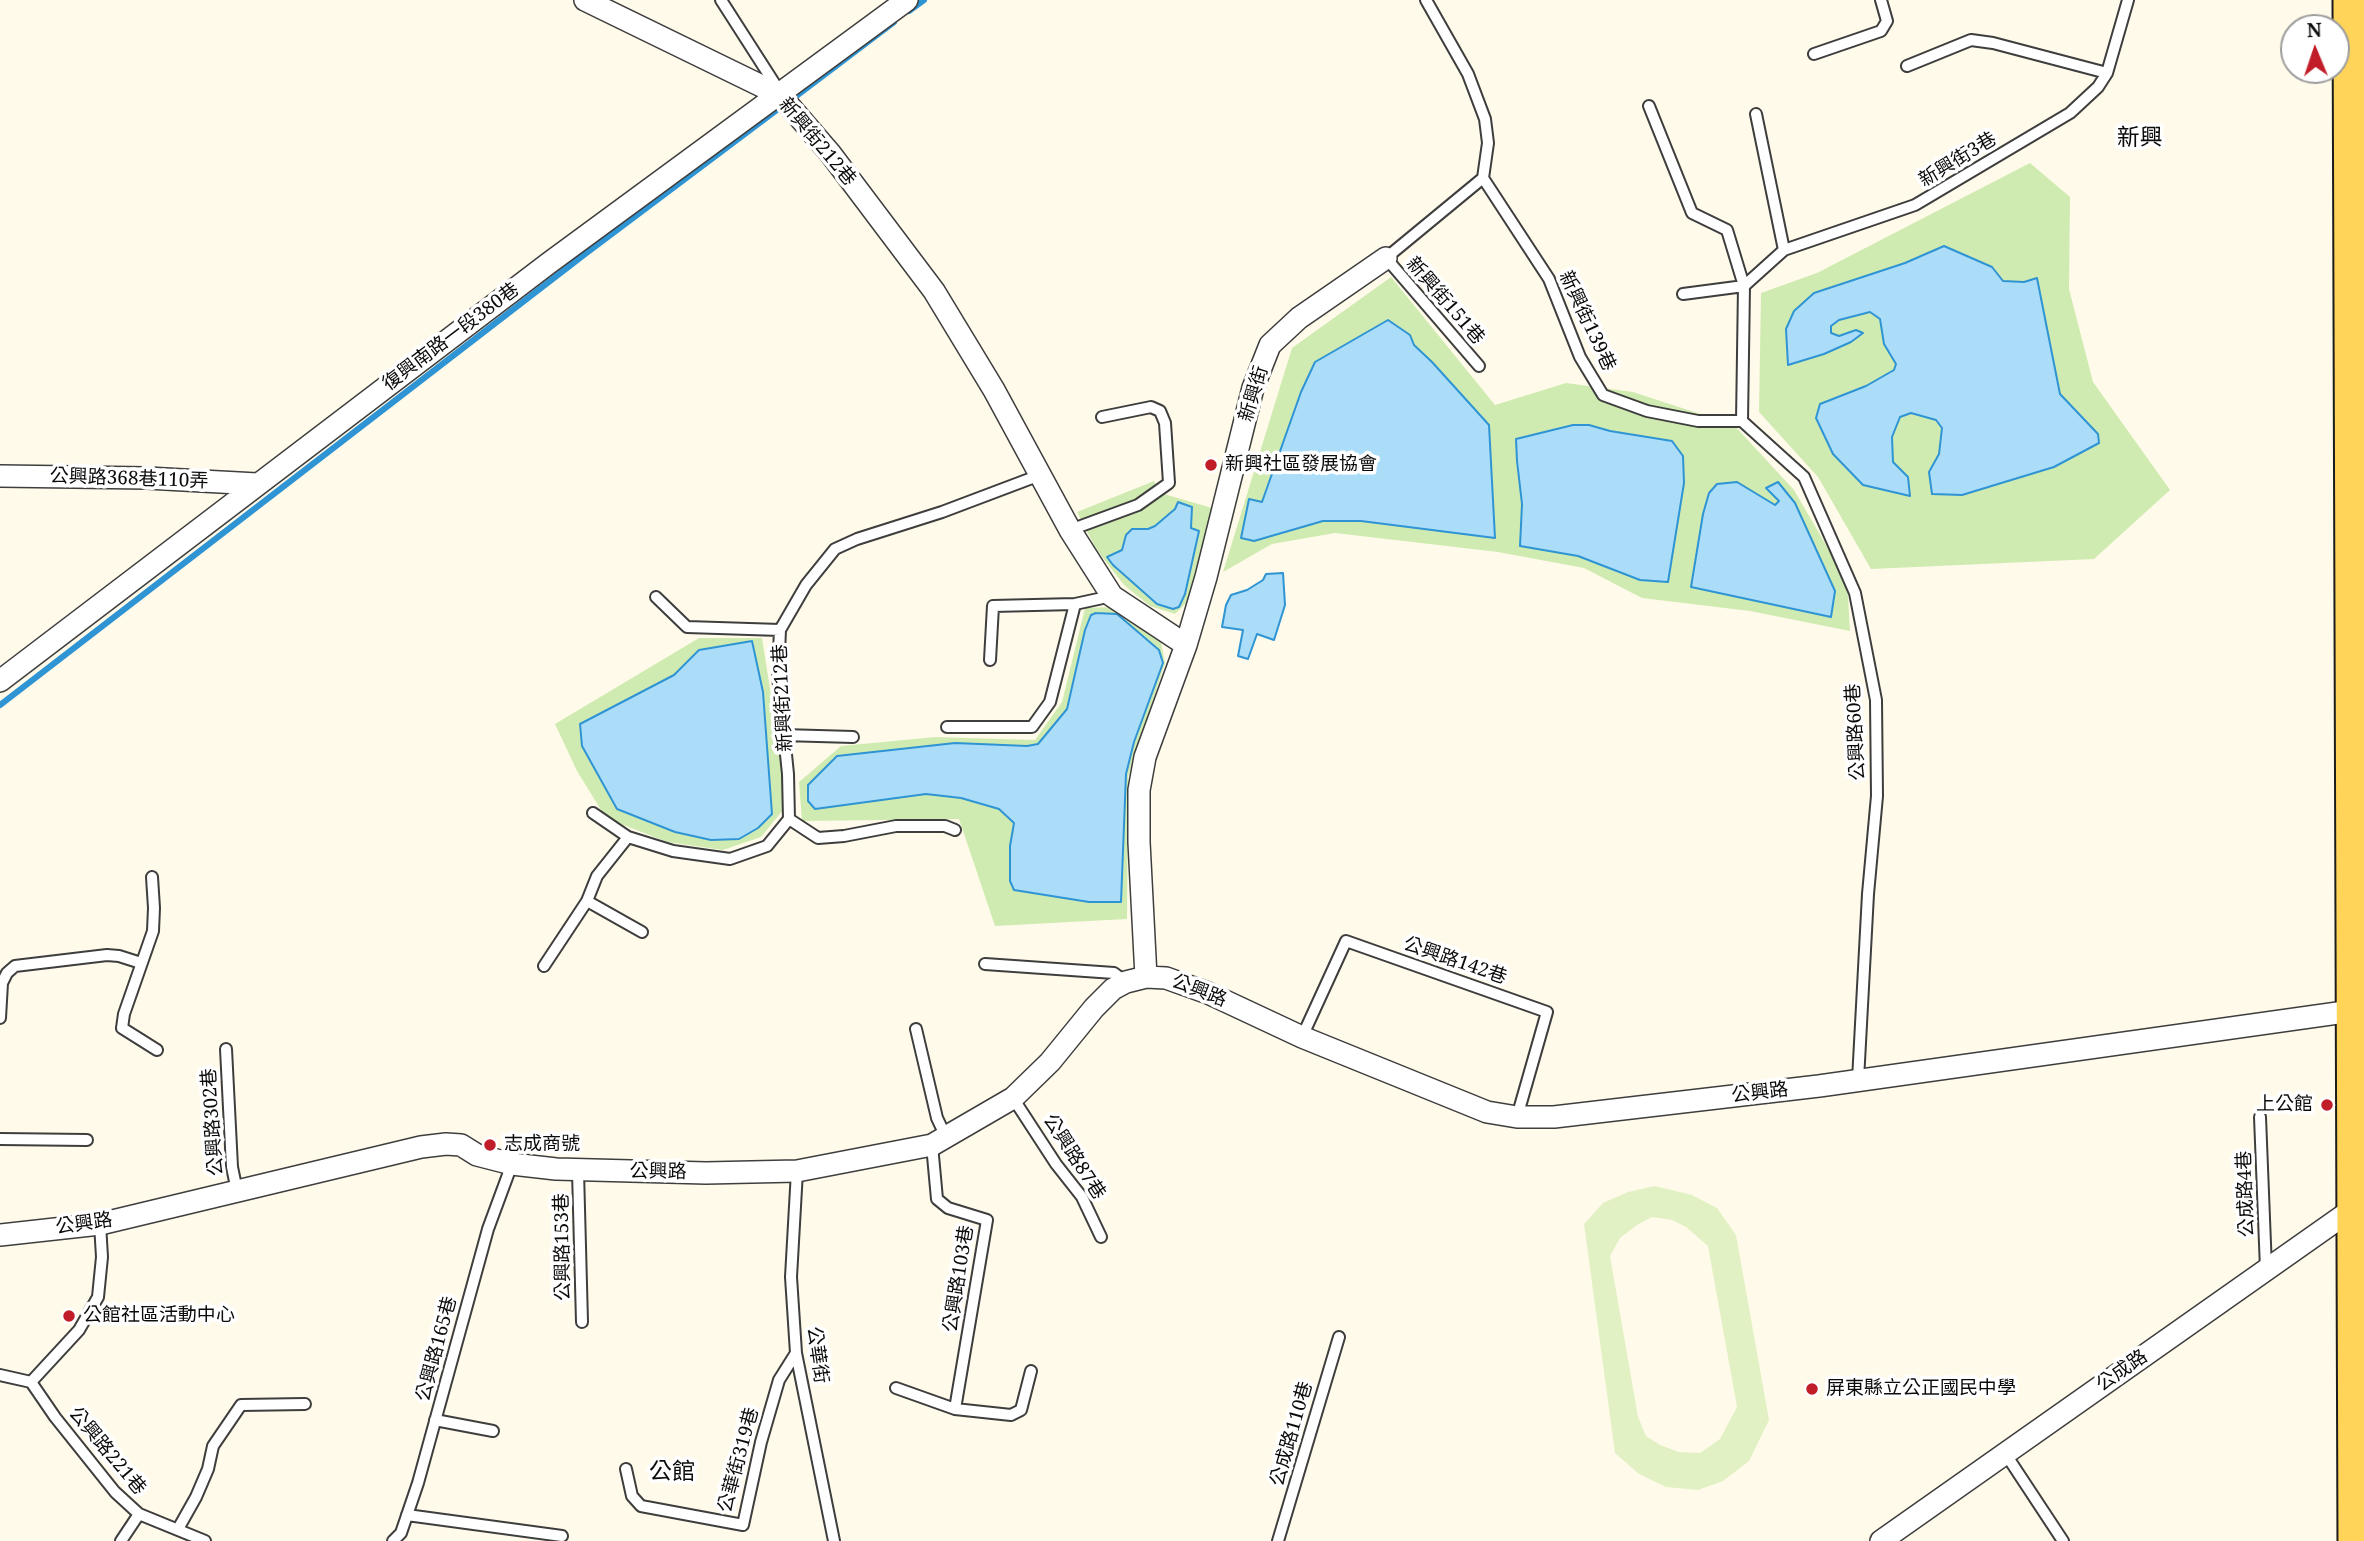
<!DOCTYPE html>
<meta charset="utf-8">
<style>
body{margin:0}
#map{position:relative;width:2364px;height:1541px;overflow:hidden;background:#fffae9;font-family:"Noto Serif",serif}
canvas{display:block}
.north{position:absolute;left:2280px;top:14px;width:70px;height:70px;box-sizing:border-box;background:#fff;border:2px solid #9d9d9d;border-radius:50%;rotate:358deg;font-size:19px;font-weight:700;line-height:28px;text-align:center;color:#0b0b0b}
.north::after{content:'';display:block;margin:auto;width:24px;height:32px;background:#c11d28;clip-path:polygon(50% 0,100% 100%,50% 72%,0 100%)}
</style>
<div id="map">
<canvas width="2364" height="1541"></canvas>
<div class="north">N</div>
</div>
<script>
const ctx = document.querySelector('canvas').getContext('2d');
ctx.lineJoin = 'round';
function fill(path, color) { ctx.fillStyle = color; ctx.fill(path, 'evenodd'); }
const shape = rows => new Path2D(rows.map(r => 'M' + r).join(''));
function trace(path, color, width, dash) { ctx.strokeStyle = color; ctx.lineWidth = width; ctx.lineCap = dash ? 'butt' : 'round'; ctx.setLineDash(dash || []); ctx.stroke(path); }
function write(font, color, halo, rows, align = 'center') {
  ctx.font = font + ' "Noto Serif","Noto Sans TC",serif'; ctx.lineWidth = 7; ctx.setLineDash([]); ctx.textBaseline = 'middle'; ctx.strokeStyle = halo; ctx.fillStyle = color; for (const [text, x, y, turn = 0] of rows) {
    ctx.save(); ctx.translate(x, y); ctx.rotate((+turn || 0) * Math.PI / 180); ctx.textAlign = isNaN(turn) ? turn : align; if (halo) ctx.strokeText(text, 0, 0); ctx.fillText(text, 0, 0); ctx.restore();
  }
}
const green = shape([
 [2030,163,2070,197,2069,289,2093,382,2170,490,2094,559,1871,569,1818,477,1759,412,1761,293,1817,273],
 [1391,277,1495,405,1566,383,1633,392,1734,425,1794,490,1847,581,1850,631,1750,611,1642,598,1584,568,1498,552,1335,533,1272,544,1223,572,1292,348],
 [1154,481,1164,494,1212,508,1188,601,1175,614,1150,606,1124,585,1096,549,1077,512],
 [1112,607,1161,642,1165,663,1128,777,1127,919,995,926,959,819,802,821,799,782,841,746,935,737,1035,740,1062,702,1085,608],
 [699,638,762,638,782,765,783,810,761,837,723,850,667,842,606,818,577,771,555,724]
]);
const pitch = shape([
 [1655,1186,1692,1195,1717,1208,1736,1235,1769,1420,1749,1461,1723,1481,1698,1490,1666,1487,1639,1474,1615,1453,1584,1224,1603,1203,1628,1192],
 [1652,1217,1672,1220,1686,1227,1708,1246,1737,1407,1720,1439,1700,1453,1679,1452,1660,1445,1646,1436,1638,1417,1610,1256,1620,1238,1637,1225]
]);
const water = shape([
 [1944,246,1992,267,2003,281,2024,282,2037,278,2060,394,2098,434,2099,443,2054,467,1962,495,1932,494,1929,472,1939,454,1942,428,1936,420,1911,413,1900,417,1892,437,1893,462,1908,477,1910,496,1863,485,1833,454,1816,418,1820,404,1866,386,1894,370,1896,364,1884,344,1880,319,1870,312,1839,320,1831,326,1831,333,1839,336,1856,330,1863,333,1851,342,1824,354,1788,365,1786,329,1794,311,1814,293,1905,263,1944,246],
 [1388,320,1410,335,1414,345,1432,362,1489,425,1495,538,1361,521,1323,521,1254,541,1241,538,1249,499,1262,502,1301,392,1315,362,1388,320],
 [1573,425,1589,425,1610,431,1672,441,1683,456,1684,483,1668,582,1640,580,1578,556,1520,546,1522,504,1517,461,1516,439,1573,425],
 [1737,482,1775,505,1779,501,1766,488,1778,482,1795,503,1835,591,1831,617,1691,587,1703,514,1709,493,1717,484,1737,482],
 [1178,502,1192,507,1191,528,1199,531,1185,594,1179,607,1173,609,1157,604,1113,565,1107,557,1122,550,1126,535,1132,529,1148,529,1155,526,1175,509,1178,502],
 [1283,573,1285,605,1274,640,1257,634,1248,659,1238,656,1243,630,1222,627,1226,605,1231,595,1247,590,1263,580,1266,574,1283,573],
 [1096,613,1117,614,1159,650,1163,663,1134,742,1126,774,1121,902,1089,902,1014,890,1010,881,1010,846,1014,823,999,809,961,798,926,794,815,809,808,801,808,785,837,756,955,743,1027,746,1038,744,1067,709,1085,630,1091,615,1096,613],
 [752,641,763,692,772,814,758,828,739,839,711,840,675,832,617,809,582,746,580,724,674,675,699,650,752,641]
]);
const stream = shape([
 [909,11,924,0],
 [791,100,894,22],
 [0,705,585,254,782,106]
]);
const lane = shape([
 [721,0,778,89],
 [1426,0,1468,74,1485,119,1488,143,1483,178,1386,258,1479,366],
 [1814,54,1881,31,1887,21,1881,0],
 [1907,66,1971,40,1993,43,2107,73],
 [1649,106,1692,213,1727,230,1744,286,1742,421],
 [1756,114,1784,250],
 [1483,178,1549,279,1580,357,1603,395,1647,411,1698,421,1742,421],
 [1683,294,1744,286,1784,250,1915,205,2070,113,2098,87,2107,73,2128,0],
 [1742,421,1804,477,1855,593,1876,700,1877,796,1868,894,1858,1080],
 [1070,530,1138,505,1169,483,1165,423,1160,411,1151,407,1102,417],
 [656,597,687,627,780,630],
 [990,660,993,606,1075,604],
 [947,727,1032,727,1050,702,1075,604,1112,596],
 [783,735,853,737],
 [593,813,628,837,673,851,730,859,767,846,789,819,788,774,778,676,780,630,806,585,835,549,857,539,942,512,1040,475],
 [789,819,818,838,844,836,896,826,945,826,955,830],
 [152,877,154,908,153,931,124,1014,122,1028,157,1050],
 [587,901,642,932],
 [985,964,1114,973,1126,982],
 [544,966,587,901,597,876,628,837],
 [0,1018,2,983,7,973,15,966,107,955,119,956,141,963],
 [916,1029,937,1118,946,1137],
 [1302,1037,1346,941,1547,1012,1517,1117],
 [226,1049,232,1167,237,1191],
 [1013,1098,1056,1164,1082,1197,1101,1237],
 [2260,1117,2266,1269],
 [0,1139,87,1140],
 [932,1145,937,1199,948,1208,987,1220,955,1409],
 [578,1171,582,1322],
 [797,1171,791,1277,796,1353,834,1541],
 [0,1375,31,1382,55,1417,115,1492,139,1514,205,1541],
 [31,1382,79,1330,98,1297,102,1257,100,1224],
 [896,1388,955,1409,1011,1415,1021,1410,1031,1371],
 [435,1420,493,1431],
 [2005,1453,2063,1541],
 [626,1469,632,1496,641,1506,743,1525,761,1442,779,1380,796,1353],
 [407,1515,562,1536],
 [178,1529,196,1497,208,1469,213,1446,241,1405,305,1404],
 [121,1541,139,1514],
 [393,1541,401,1533,418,1483,488,1229,512,1164],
 [1278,1541,1339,1337]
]);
const street = shape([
 [585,0,780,95,830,153,934,291,994,390,1070,530,1112,596,1186,645],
 [0,476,147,478,257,484],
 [0,681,549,263,907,0],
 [1146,977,1139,842,1139,790,1145,757,1186,645,1206,577,1253,388,1270,345,1299,318,1386,258],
 [0,1235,100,1224,421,1147,446,1144,461,1145,477,1155,512,1164,556,1169,706,1173,797,1171,932,1145,1013,1098,1050,1062,1094,1008,1113,989,1126,982,1146,977,1166,978,1208,993,1302,1037,1487,1112,1517,1117,1554,1117,1819,1086,2352,1011,2364,1012],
 [1881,1541,2354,1208,2362,1205]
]);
const primary = shape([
 [2350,0,2355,1541]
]);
const markers = [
 [1211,465,7,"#c11d28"],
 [2327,1105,7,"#c11d28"],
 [490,1145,7,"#c11d28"],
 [69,1316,7,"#c11d28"],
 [1812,1389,7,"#c11d28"]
];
const streetNames = [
 ["新興街212巷",817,142,50],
 ["新興街3巷",1958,160,-31],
 ["新興街151巷",1445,301,49],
 ["新興街139巷",1587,321,65],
 ["復興南路一段380巷",451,337,-37],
 ["新興街",1254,394,-73],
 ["公興路368巷110弄",129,479,2],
 ["新興街212巷",783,698,-93],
 ["公興路60巷",1856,732,-93],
 ["公興路142巷",1455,961,19],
 ["公興路",1199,991,21],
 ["公興路",1760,1093,-7],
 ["公興路302巷",213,1122,-94],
 ["公興路87巷",1074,1157,57],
 ["公興路",658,1172,1],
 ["公成路4巷",2246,1194,-92],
 ["公興路",84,1224,-8],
 ["公興路153巷",563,1247,-91],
 ["公興路103巷",959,1279,-81],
 ["公興路165巷",437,1349,-75],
 ["公華街",817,1355,82],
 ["公成路",2122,1371,-35],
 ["公成路110巷",1292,1434,-74],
 ["公興路221巷",107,1451,50],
 ["公華街319巷",739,1460,-75]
];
const poiNames = [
 ["新興社區發展協會",1225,465],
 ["上公館",2313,1105,"right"],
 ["志成商號",504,1145],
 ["公館社區活動中心",83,1316],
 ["屏東縣立公正國民中學",1826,1389]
];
const quarterNames = [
 ["新興",2140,138],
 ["公館",672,1472]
];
fill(green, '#d0ebb1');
fill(pitch, '#e2f1c4');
fill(water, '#abddf9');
trace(water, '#2f94d3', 2);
trace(stream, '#2f94d3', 6);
trace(lane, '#3e3e3e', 14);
trace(street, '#3e3e3e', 24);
trace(primary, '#1c1c1c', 37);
trace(lane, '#fff', 10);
trace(street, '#fff', 21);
trace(primary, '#ffd459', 33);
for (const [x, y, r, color] of markers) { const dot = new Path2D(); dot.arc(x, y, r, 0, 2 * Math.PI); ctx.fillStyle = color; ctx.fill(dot); trace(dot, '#fff', 2.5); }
write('19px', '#0b0b0b', '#fff', streetNames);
write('19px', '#0b0b0b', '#fff', poiNames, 'left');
write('23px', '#0b0b0b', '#fff', quarterNames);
</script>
